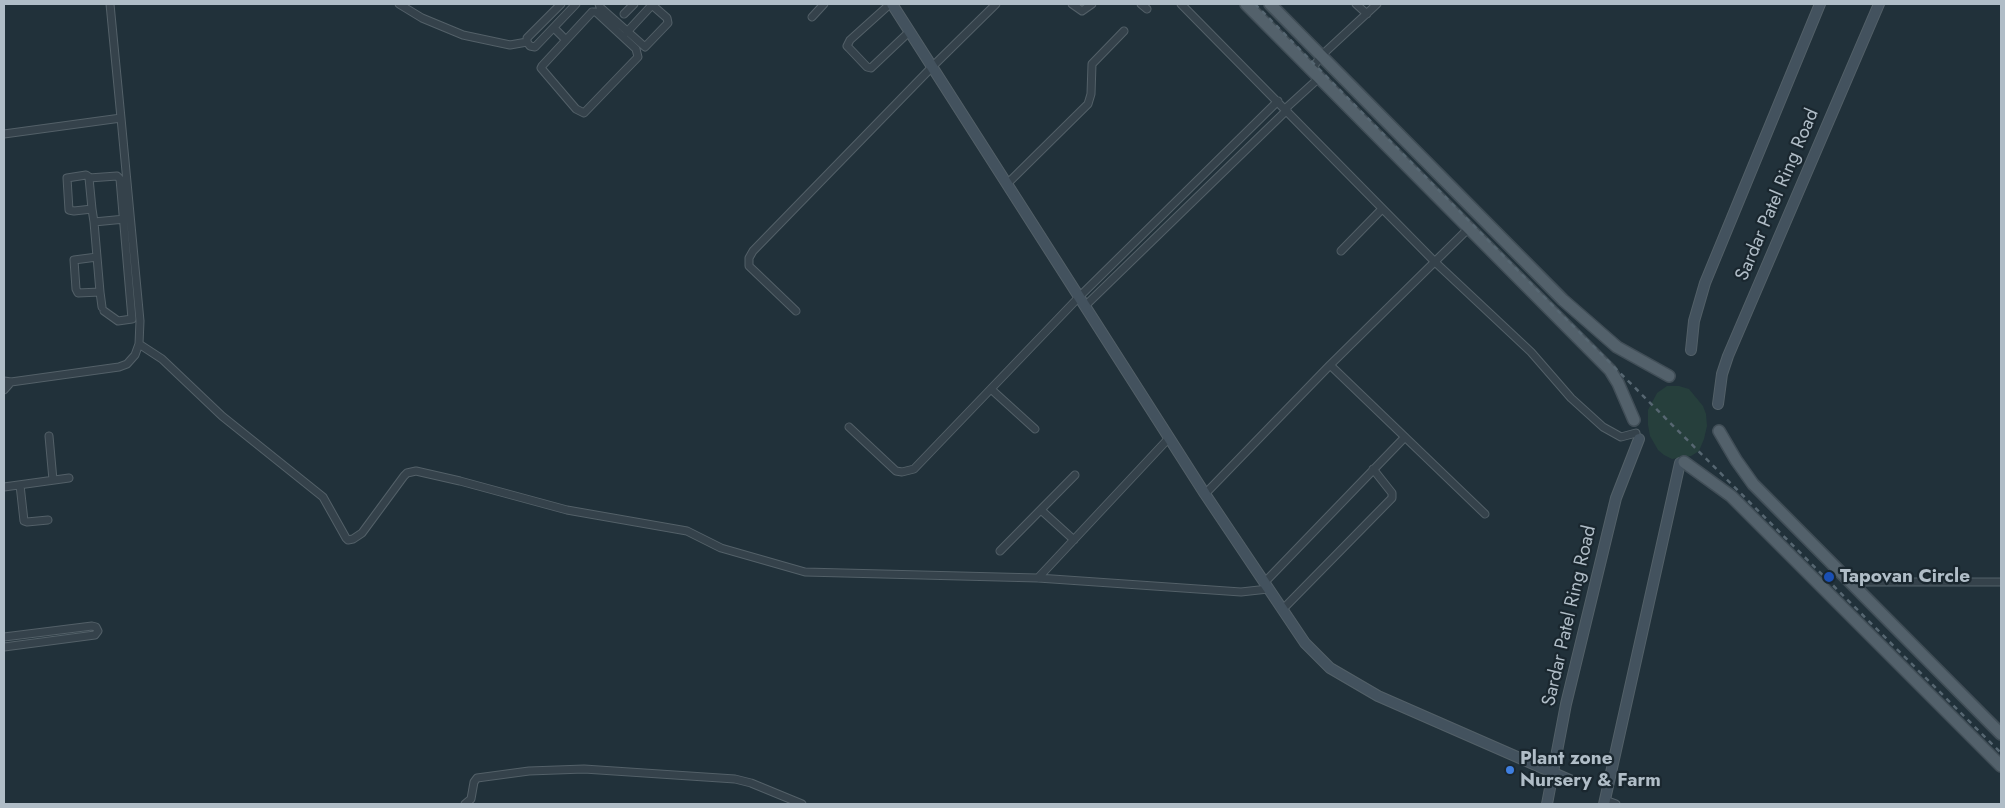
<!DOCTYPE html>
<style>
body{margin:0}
#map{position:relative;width:2005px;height:808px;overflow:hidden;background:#21313a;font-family:Jost,sans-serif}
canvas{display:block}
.frame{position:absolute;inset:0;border:5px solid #b0bdc7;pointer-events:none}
</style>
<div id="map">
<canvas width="2005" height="808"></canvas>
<div class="frame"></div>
</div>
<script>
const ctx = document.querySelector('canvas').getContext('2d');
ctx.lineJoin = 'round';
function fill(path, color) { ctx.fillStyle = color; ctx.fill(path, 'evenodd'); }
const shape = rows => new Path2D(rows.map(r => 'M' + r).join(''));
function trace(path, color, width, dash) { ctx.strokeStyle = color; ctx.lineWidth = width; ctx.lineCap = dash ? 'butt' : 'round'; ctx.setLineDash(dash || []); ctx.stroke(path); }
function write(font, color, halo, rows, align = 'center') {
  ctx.font = font + ' Jost,sans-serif'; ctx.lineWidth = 4.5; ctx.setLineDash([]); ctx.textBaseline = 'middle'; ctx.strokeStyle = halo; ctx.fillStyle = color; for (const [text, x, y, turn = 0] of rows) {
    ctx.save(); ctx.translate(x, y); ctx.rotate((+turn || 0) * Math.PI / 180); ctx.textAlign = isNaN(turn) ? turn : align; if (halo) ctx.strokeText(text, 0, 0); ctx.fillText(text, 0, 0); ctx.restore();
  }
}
const green = shape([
 [1667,386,1679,386,1689,389,1703,406,1706,414,1707,426,1704,439,1699,451,1691,456,1672,459,1664,455,1658,450,1650,436,1648,425,1648,410,1657,393]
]);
const street = shape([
 [399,4,422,18,463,35,510,45,527,42],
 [561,4,527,38,527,42,530,46,535,47,576,4],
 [599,4,600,7,645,47,668,23,667,18,651,4],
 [890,4,850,40,847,46,849,48,867,67,871,68,909,32],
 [1072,4,1082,11,1092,4],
 [1141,4,1147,9],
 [1181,4,1435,262,1531,352,1571,398,1603,427,1621,437,1636,433],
 [1356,4,1367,14],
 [592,12,596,12,636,49,638,57,584,113,576,109,541,68,542,66,592,12],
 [624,14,634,4],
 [812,17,824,4],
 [554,28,566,40],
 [627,32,652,5],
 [1311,70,1322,55,1377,4],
 [1286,108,1319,78],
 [4,134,121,118,110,4],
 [89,178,117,176,120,179,132,319,118,321,104,311],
 [1007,184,1088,104,1091,94,1092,64,1124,31],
 [92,209,74,211,69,210,67,178,86,175,89,177,89,178,92,209,94,222,125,219],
 [94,222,100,292,78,293,76,289,74,260,97,257],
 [1341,251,1382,209],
 [100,292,102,307],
 [1085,306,1287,110],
 [796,311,749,266,749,258,753,251,932,67,996,4],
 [139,344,162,359,222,416,323,497,346,538,348,540,353,539,362,533,404,476,407,473,416,471,460,481,567,510,687,531,721,548,805,572,1038,578,1241,592,1268,589],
 [1330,365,1485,514],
 [4,381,11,382,119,367,127,364,135,355,139,344,140,321,121,118],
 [4,390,11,382],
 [992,390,1035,429],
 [849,427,896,471,902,472,914,469,1079,297,1278,101],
 [49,436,53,480],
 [20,485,24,521,27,522,48,520],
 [4,487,69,478],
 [1205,494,1330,365,1470,227],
 [1041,510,1074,540],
 [1000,551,1075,475],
 [1038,578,1169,438],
 [1850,582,2001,582],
 [1264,583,1405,437],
 [1283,609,1392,498,1392,493,1373,469],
 [4,637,92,626,96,627,98,631,95,635,4,647],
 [1605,800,1616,804],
 [465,804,471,799,474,782,477,778,529,771,584,769,735,779,751,783,802,804]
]);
const secondary = shape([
 [892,4,1205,494,1305,643,1330,668,1378,696,1572,781],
 [1691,350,1694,321,1705,283,1820,4],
 [1718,404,1722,374,1728,356,1879,4],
 [1547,804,1566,704,1616,498,1639,439],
 [1604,804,1680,463]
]);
const primary = shape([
 [1246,4,1610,370,1618,383,1634,420],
 [1270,4,1563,300,1617,347,1669,376],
 [1719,431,1736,460,1753,484,2001,734],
 [1684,462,1731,496,2001,766]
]);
const rail = shape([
 [1255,4,1540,293,2001,753]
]);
const markers = [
 [1829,577,6,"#1a4fb4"],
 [1510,770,5,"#3f7fe0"]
];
const streetNames = [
 ["Sardar Patel Ring Road",1778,195,-67],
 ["Sardar Patel Ring Road",1570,616,-77]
];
const poiNames = [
 ["Tapovan Circle",1840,577],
 ["Plant zone",1520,759],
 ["Nursery & Farm",1520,781]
];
fill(green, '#263f3c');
trace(street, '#536068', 9);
trace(secondary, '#536068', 12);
trace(primary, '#414e57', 14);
trace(street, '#35424b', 7);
trace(secondary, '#43525e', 10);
trace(primary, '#53616b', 11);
trace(rail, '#576772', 2.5, [5, 5]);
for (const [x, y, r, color] of markers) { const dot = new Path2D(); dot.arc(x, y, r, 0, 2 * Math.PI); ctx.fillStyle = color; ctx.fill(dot); trace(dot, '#1a272f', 2); }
write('19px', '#b0bdc7', '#1a272f', streetNames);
write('bold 19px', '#b0bdc7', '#1a272f', poiNames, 'left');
</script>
